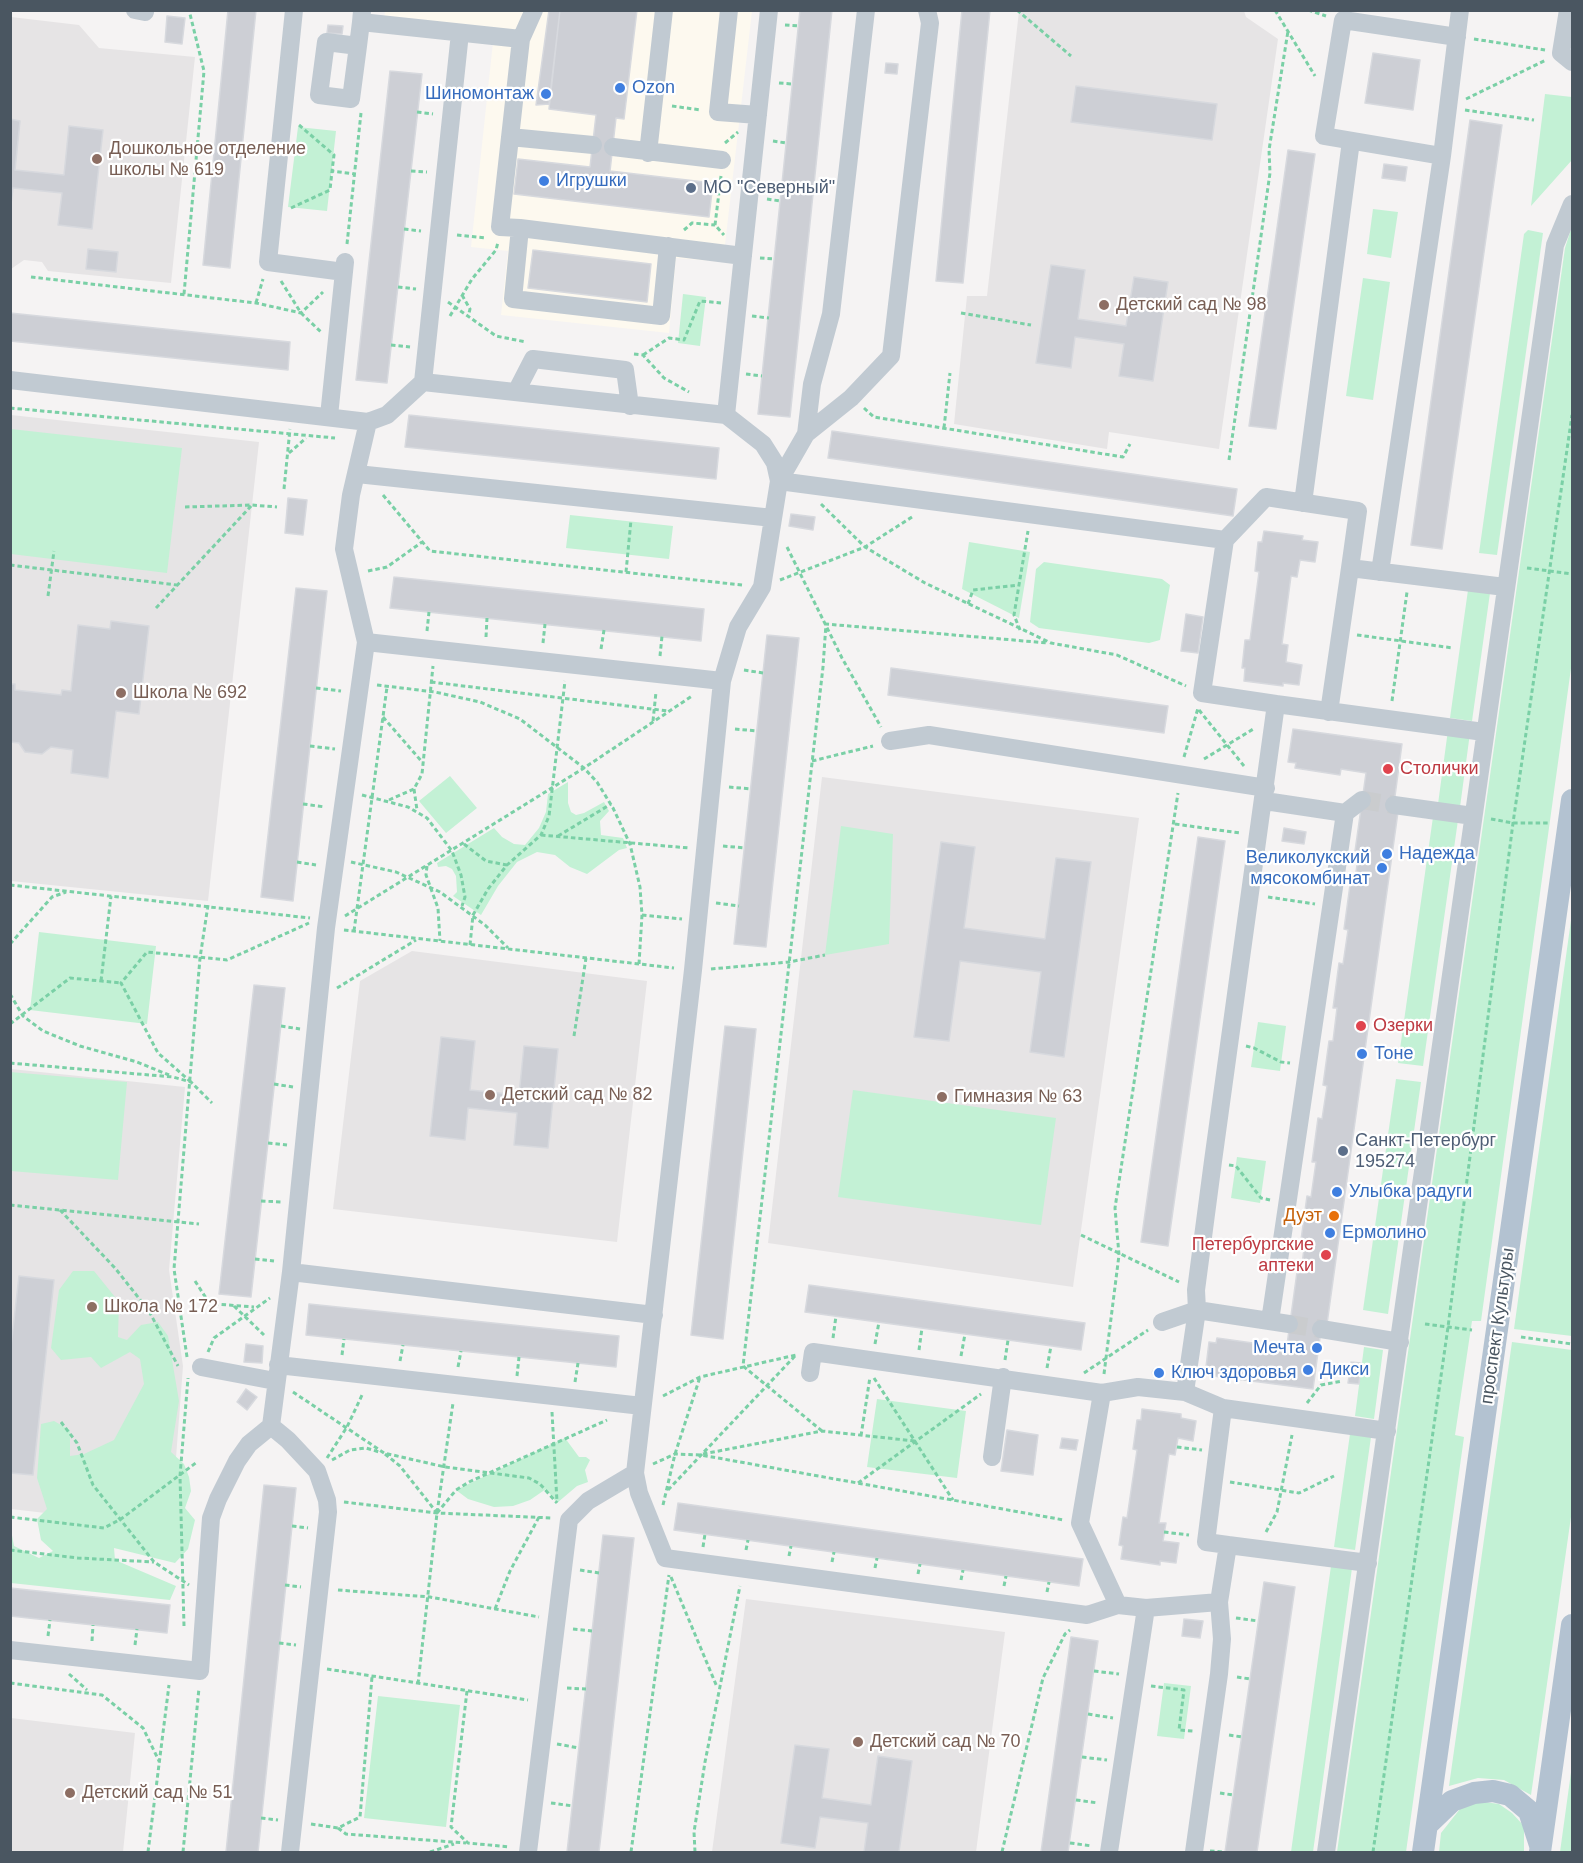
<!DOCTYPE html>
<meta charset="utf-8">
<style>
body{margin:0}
#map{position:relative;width:1583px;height:1863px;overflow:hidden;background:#f5f3f3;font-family:Helvetica,sans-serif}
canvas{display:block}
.frame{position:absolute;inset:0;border:12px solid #4a5661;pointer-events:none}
</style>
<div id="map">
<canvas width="1583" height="1863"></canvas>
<div class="frame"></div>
</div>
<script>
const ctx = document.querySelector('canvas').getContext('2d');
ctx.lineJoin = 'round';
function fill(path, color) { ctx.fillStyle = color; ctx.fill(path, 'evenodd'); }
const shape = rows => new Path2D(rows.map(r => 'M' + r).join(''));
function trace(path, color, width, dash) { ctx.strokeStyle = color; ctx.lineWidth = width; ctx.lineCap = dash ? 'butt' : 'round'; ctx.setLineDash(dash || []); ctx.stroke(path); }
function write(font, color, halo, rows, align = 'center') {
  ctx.font = font + ' Helvetica,sans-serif'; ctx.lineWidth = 4.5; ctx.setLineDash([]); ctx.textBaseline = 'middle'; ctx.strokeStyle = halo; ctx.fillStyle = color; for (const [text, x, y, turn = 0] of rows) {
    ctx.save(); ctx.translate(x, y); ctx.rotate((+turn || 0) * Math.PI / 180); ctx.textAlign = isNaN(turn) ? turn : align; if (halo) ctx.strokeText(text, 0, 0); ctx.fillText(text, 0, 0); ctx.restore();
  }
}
const commercial = shape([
 [385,10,752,11,723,262,676,258,669,333,501,315,508,251,471,247,494,33,384,20]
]);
const education = shape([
 [1019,11,1244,11,1246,17,1278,39,1219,449,1109,432,1107,449,954,424,967,296,987,296],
 [11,17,79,25,99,48,195,57,171,283,48,271,42,262,24,260,11,269],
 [11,415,259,442,208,901,11,881],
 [822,777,1139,818,1073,1287,768,1243],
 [412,951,647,981,617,1242,333,1209,360,981],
 [11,1069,185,1087,169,1270,183,1366,175,1471,106,1520,11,1509],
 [746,1599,1005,1632,976,1852,712,1852],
 [11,1718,135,1733,123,1852,11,1852]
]);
const green = shape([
 [1545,94,1572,97,1572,160,1531,206],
 [298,127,336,131,327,211,288,207],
 [1373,209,1398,212,1391,258,1367,254],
 [1572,226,1572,661,1481,1321,1472,1321,1455,1435,1464,1437,1406,1852,1337,1852,1565,248],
 [1528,230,1543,233,1497,555,1479,553,1524,234],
 [1363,278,1390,282,1373,400,1346,396],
 [683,294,706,297,700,346,678,343],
 [11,429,182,448,167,573,11,554],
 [570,515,673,526,669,559,566,548],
 [969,542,1030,552,1019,618,962,589],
 [1044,562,1162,579,1170,585,1160,640,1149,643,1039,628,1030,622,1036,569],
 [1468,590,1490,593,1472,721,1450,718],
 [1448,730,1470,733,1460,807,1438,804],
 [450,776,477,808,446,833,419,801],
 [568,782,568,803,571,812,576,815,584,813,604,802,609,811,600,821,601,835,623,838,627,848,619,850,587,874,570,867,555,855,537,852,517,862,498,886,481,915,453,896,457,892,456,876,452,869,446,866,438,867,437,863,494,828,502,837,514,844,525,845,539,828,546,812,548,794],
 [1433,817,1458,820,1423,1066,1398,1063],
 [841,826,893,834,889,944,825,955],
 [1572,913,1572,1336,1514,1329],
 [39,932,156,946,147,1024,30,1010],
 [1258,1022,1286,1026,1280,1071,1251,1067],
 [10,1072,127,1082,118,1180,11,1171],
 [1396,1079,1421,1082,1388,1314,1363,1310],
 [853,1090,1056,1118,1041,1225,838,1197],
 [1237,1157,1266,1161,1260,1203,1231,1198],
 [73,1271,94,1271,119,1302,118,1337,127,1340,141,1325,158,1322,168,1336,179,1401,171,1452,184,1464,189,1477,191,1491,185,1508,195,1520,188,1549,175,1563,114,1548,115,1560,176,1586,170,1600,11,1583,11,1530,14,1546,39,1558,53,1551,41,1540,37,1519,47,1509,37,1478,41,1424,54,1421,70,1430,70,1456,84,1454,114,1440,144,1384,140,1359,130,1352,101,1368,91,1357,61,1360,51,1348,59,1290],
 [1512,1342,1572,1350,1572,1510,1531,1795,1504,1780,1478,1778,1449,1786],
 [1364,1347,1383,1350,1374,1419,1355,1416],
 [877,1399,966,1411,957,1478,867,1467],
 [1350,1434,1371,1437,1355,1550,1334,1547],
 [565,1438,579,1457,586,1457,590,1460,585,1470,588,1482,577,1486,557,1503,546,1489,530,1500,513,1506,494,1507,468,1499,456,1490],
 [1331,1566,1352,1568,1313,1852,1291,1852],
 [1164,1683,1191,1686,1184,1739,1157,1736],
 [378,1696,460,1705,446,1827,364,1818],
 [1572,1765,1572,1852,1560,1852],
 [1477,1801,1499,1804,1512,1813,1524,1826,1524,1852,1439,1852,1441,1833,1460,1809]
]);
const building = shape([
 [228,10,256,10,230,268,203,265,228,10],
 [549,10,560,10,549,104,536,105,549,10],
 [560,10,637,10,624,119,616,118,610,171,713,183,709,217,514,194,518,159,590,167,596,115,549,109,560,10],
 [800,10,832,10,790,417,758,414,800,10],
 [962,10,990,10,963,283,936,281,962,10],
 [167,16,185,18,182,44,165,42,167,16],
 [328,25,343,26,342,34,327,33,328,25],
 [1373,53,1420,60,1413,110,1365,103,1373,53],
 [886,63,898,64,897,74,885,73,886,63],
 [390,71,422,74,387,383,356,380,390,71],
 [1076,86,1217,104,1212,140,1071,122,1076,86],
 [10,119,20,121,15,170,64,175,69,126,103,130,92,229,58,225,62,193,13,188,10,212,10,119],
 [1470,120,1502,125,1442,549,1411,545,1470,120],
 [1288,150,1315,154,1276,429,1249,426,1288,150],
 [1384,164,1407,167,1405,181,1382,178,1384,164],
 [88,249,118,252,116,272,86,269,88,249],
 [533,250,651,264,647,302,528,288,533,250],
 [1051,265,1085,270,1078,319,1126,326,1134,277,1168,282,1153,381,1119,376,1124,344,1075,337,1071,368,1036,363,1051,265],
 [10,313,290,342,288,370,10,341,10,313],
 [409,415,719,448,716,479,405,447,409,415],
 [832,431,1237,489,1233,516,828,458,832,431],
 [288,498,307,500,303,535,285,533,288,498],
 [791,514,815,517,813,530,789,526,791,514],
 [1264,531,1303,536,1302,540,1318,542,1315,562,1300,560,1297,577,1291,576,1282,644,1288,645,1286,662,1302,665,1299,685,1283,683,1283,686,1244,681,1245,668,1242,668,1245,640,1250,640,1259,572,1255,571,1258,542,1262,542,1264,531],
 [394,577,704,609,701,641,390,608,394,577],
 [296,588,327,591,293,901,261,897,296,588],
 [1186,614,1203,617,1198,653,1181,651,1186,614],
 [111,621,149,626,139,714,116,711,108,778,71,773,73,750,51,747,42,754,25,752,19,743,10,742,10,684,15,684,15,690,61,695,62,690,71,691,78,625,110,629,111,621],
 [767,635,799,638,766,947,734,944,767,635],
 [891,668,1168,706,1164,733,888,695,891,668],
 [1293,729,1402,744,1393,811,1398,812,1327,1324,1322,1323,1313,1389,1205,1375,1209,1342,1216,1343,1217,1338,1260,1344,1259,1349,1286,1352,1297,1272,1301,1273,1305,1240,1301,1240,1307,1196,1311,1197,1316,1162,1312,1162,1318,1118,1322,1119,1327,1086,1323,1085,1329,1041,1333,1041,1337,1008,1333,1008,1339,963,1343,964,1348,930,1344,929,1350,885,1354,886,1359,851,1355,851,1366,773,1341,769,1340,775,1295,768,1296,763,1288,762,1293,729],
 [1284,828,1306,832,1304,844,1282,841,1284,828],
 [1198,837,1225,841,1168,1246,1141,1242,1198,837],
 [941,842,975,847,964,928,1045,939,1056,858,1091,862,1064,1057,1030,1052,1041,972,960,961,949,1041,914,1037,941,842],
 [254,985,285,988,251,1297,219,1294,254,985],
 [725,1026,756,1029,723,1339,691,1335,725,1026],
 [441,1037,475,1041,470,1090,519,1095,524,1046,558,1049,548,1148,514,1145,517,1113,468,1108,465,1140,430,1136,441,1037],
 [19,1276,54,1280,33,1475,10,1473,10,1355,19,1276],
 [809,1285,1085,1323,1081,1350,805,1312,809,1285],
 [309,1304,619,1336,616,1367,306,1335,309,1304],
 [246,1344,263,1346,262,1363,244,1362,246,1344],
 [1351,1362,1361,1363,1359,1384,1348,1383,1351,1362],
 '1152.5 1373a5.5 5.5 0 1 1 11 0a5.5 5.5 0 1 1-11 0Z',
 [246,1389,257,1397,247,1410,237,1402,246,1389],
 [1142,1409,1181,1414,1181,1418,1196,1421,1193,1441,1178,1438,1175,1455,1169,1454,1159,1523,1166,1523,1163,1541,1179,1543,1176,1563,1160,1561,1160,1565,1121,1559,1123,1546,1119,1545,1123,1517,1127,1518,1137,1450,1133,1449,1137,1420,1141,1420,1142,1409],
 [1007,1430,1038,1435,1033,1475,1001,1471,1007,1430],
 [1062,1438,1078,1440,1076,1450,1060,1448,1062,1438],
 [264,1485,296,1488,258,1852,226,1852,264,1485],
 [678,1503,1083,1559,1079,1586,674,1530,678,1503],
 [603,1535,634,1538,604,1809,599,1852,567,1852,603,1535],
 [1264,1582,1295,1587,1257,1852,1225,1852,1264,1582],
 [10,1588,170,1605,167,1633,10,1616,10,1588],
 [1184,1619,1203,1621,1200,1638,1182,1636,1184,1619],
 [1071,1637,1098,1641,1068,1852,1041,1852,1071,1637],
 [795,1745,829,1749,822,1798,871,1805,878,1756,912,1761,899,1852,864,1852,868,1823,820,1817,815,1848,781,1843,795,1745]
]);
const minorTunnel = shape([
 [1362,800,1394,805],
 [1289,1324,1321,1329]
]);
const path = shape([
 [1017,10,1071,56],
 [1275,10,1315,76],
 [1308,10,1326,16],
 [785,25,799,26],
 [1474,39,1545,50],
 [779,83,792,84],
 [1466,99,1546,60],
 [672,106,701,110],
 [1465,110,1534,120],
 [417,112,433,114],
 [299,125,334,155,332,171,355,174],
 [773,141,786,143],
 [725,143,738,132],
 [411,171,427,172],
 [721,176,715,225,724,235],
 [767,199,780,201],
 [291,208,330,190,332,171],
 [404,229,421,231],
 [684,230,692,223,715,225],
 [457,235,486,238],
 [347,244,361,113],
 [760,258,774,259],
 [31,277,256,303,301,313,323,292],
 [281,281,301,313,321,332],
 [398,287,416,289],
 [184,294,204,71,189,10],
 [462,295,470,309,468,317],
 [448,302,496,336,526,342],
 [256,303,263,279],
 [961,313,1031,325],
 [450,316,472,279,496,250,498,242],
 [752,316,769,318],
 [391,345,410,347],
 [634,354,643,355,664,378,689,392],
 [643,355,669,338,684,340,700,301,721,303],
 [746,374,762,376],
 [10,408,335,438],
 [864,408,874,417,1123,457,1130,444],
 [944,428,950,373],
 [289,453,306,438],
 [1229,460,1270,173,1269,150,1288,31],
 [284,489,290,429],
 [383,495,430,551,742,585],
 [821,504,865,547,925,583,1051,643,1117,655,1186,686],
 [185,507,252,505,277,507],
 [787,547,842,658,881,727],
 [10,565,177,585],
 [1527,568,1572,574],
 [368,571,387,567,422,542],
 [626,572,631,520],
 [780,580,865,547,912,517],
 [48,596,54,551],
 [968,604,973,590,1019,585],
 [156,608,252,505],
 [1020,630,1014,615,1028,531],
 [427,631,429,612],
 [1357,635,1453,648],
 [486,637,487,618],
 [543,643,545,624],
 [601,649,604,630],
 [660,656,662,636],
 [744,670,763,673],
 [431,682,668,711],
 [377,685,435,692,480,702,520,719,584,768,597,782,613,808,630,844,640,887,642,915,639,964],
 [316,688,341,691],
 [1392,701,1407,592],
 [1199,710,1244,766],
 [383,717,423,763],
 [653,721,656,692],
 [735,729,757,731],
 [310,746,335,749],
 [1184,757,1198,708],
 [1204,759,1255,728],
 [812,761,873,746],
 [729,787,751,789],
 [414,789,417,810],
 [362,795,408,807,427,818,452,851,461,875,465,897,462,906],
 [389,800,414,789,422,774,433,666],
 [303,804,325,807],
 [1491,819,1513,823,1550,823],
 [1175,824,1240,833],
 [541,835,689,848],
 [558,836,611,804],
 [464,844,486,861,507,865],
 [723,846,745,848],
 [297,862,316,865],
 [351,862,396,872,440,892,485,925,508,948],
 [427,866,426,875,438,908,440,941],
 [10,885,310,918],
 [1268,897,1315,904],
 [716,903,739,906],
 [642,915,682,919],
 [345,916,584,768,692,696],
 [344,930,674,968],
 [354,931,387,687],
 [10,944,52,897,66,892],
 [470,945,473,915,488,889,507,865,541,835,549,816,565,681],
 [711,969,789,962,825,955],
 [101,981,111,896],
 [337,988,416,940],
 [10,994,23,1016,43,1031,80,1046,137,1062,169,1075],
 [10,1024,70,978,121,983],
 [281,1026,300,1029],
 [574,1036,586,958],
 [1246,1046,1254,1048,1281,1062,1290,1063],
 [10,1063,173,1077,191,1082,212,1103],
 [191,1082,158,1053,121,983,147,952,227,960,309,923],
 [274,1084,293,1087],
 [268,1143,287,1145],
 [1229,1165,1236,1166,1261,1198,1270,1200],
 [261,1201,281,1202],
 [10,1205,199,1224],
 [60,1210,115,1268,149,1311,178,1366],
 [1081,1235,1179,1282],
 [255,1259,274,1261],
 [195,1281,206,1298,216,1304,254,1307],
 [234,1306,264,1335],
 [1425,1324,1472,1330],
 [1521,1337,1572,1344],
 [833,1338,836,1316],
 [875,1344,879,1322],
 [919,1350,922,1328],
 [208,1352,214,1338,270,1298],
 [342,1355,344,1339],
 [961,1356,965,1334],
 [187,1357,174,1269,200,958,208,905],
 [1005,1360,1008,1340],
 [400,1361,403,1345],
 [458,1367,461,1351],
 [1047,1368,1051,1346],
 [1084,1373,1148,1330],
 [1104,1374,1119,1255,1115,1208,1178,793],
 [517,1376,519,1357],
 [874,1378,953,1500],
 [575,1382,578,1363],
 [293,1392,384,1453,445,1467,529,1478,540,1484,557,1503],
 [663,1396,700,1377,796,1355],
 [1307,1403,1321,1385,1342,1381],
 [552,1412,557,1502],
 [61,1422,77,1443,93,1485,154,1562,189,1585],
 [822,1431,743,1366,823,667,826,624,1048,643],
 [861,1436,870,1377],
 [1177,1447,1202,1450],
 [385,1454,400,1466,437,1513],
 [703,1454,822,1431,915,1441],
 [327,1458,347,1427,363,1393],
 [332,1460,350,1450,366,1448,379,1452],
 [653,1464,675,1454,701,1455,1064,1520],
 [1230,1482,1299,1493,1334,1476],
 [858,1483,981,1394],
 [668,1490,795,1356],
 [344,1502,437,1513,552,1518],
 [663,1505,675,1454,700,1377],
 [437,1513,456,1490,469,1482,607,1420],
 [10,1517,104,1528,121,1519,197,1462],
 [292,1526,308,1528],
 [1164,1532,1189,1535],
 [1266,1532,1277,1512,1292,1435],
 [703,1547,705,1534],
 [10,1550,78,1558,154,1562],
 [746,1550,748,1540],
 [789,1556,791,1546],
 [832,1562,834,1552],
 [875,1568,877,1558],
 [580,1570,599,1573],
 [918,1574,920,1564],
 [671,1577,717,1687],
 [961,1580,963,1570],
 [285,1585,301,1587],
 [1004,1586,1006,1576],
 [338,1590,430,1597,539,1617],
 [1047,1592,1049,1582],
 [495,1609,510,1571,539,1517],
 [1236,1618,1258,1621],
 [184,1626,180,1476,188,1378],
 [573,1629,592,1631],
 [48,1636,50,1620],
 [92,1641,93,1625],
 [279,1643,296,1645],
 [135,1645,137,1629],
 [327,1669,528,1700],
 [1094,1671,1119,1674],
 [69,1674,87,1690],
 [1237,1677,1250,1679],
 [10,1683,102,1695,143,1728,159,1761],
 [418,1684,437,1513,453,1403],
 [1151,1686,1184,1690,1179,1730,1193,1731],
 [567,1688,586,1689],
 [467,1691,451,1827,468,1843,510,1847],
 [1088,1714,1113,1718],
 [1229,1735,1242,1737],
 [557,1744,579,1748],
 [1082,1757,1107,1760],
 [1220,1793,1233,1795],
 [1076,1800,1098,1803],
 [551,1803,573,1806],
 [261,1818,278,1820],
 [311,1824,338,1828,360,1817,372,1677],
 [338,1828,346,1834,466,1843],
 [1070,1843,1092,1846],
 [1210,1851,1223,1852],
 [148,1852,169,1685],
 [183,1852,199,1688],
 [430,1852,454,1844],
 [631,1852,669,1575],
 [695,1852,694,1832,705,1762,740,1586],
 [1002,1852,1043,1678,1065,1634,1070,1630],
 [1373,1852,1448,1327,1513,823,1572,415]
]);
const minor = shape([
 [135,10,145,12],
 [294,10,268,262,344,272],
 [534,10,521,39,500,227,520,228,513,299,661,316,668,246],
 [729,10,718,112,758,115],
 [927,10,930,23,891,356,851,398,806,434,779,481,762,587,738,627,722,681,693,970,635,1473,639,1493,665,1558,1087,1615,1118,1605],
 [1568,10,1561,53,1572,62],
 [362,11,361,22,521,39],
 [358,46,326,42,319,95,351,99,358,46,361,22],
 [510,137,593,145],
 [613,147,722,160],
 [648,153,664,10],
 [1442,156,1324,136,1343,20,1457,37],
 [520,228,743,256],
 [10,380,368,422,387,415,423,382,460,33],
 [423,382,726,415,769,10],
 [516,392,533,359,625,370,630,406],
 [726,415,763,444,775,463,779,481,1225,540],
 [329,416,345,262],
 [806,434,812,384,831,314,866,10],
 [357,474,773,518],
 [1303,503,1351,141],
 [1380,572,1442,156,1460,10],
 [366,642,722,681],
 [1276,704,1202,693,1225,540,1266,497,1358,511,1350,568],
 [1329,712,1350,568,1505,587],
 [890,741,929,735,1266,788],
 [1265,801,1345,813],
 [1394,805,1473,816],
 [291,1272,654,1315],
 [1270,1321,1345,813,1362,800],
 [1162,1322,1197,1310,1289,1324],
 [1321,1329,1400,1342],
 [278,1365,642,1406],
 [201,1367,275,1381],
 [810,1373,813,1352,1102,1393,1138,1387,1185,1392,1223,1408,1387,1431],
 [1185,1392,1197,1310,1196,1290,1213,1161,1276,704,1484,732],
 [1102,1393,1080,1523,1118,1605,1146,1608,1219,1602],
 [1223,1408,1206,1542,1228,1545],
 [992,1457,1003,1377],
 [10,1650,200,1671,211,1518,218,1499,237,1461,249,1444,271,1426],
 [290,1852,328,1512,327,1500,317,1471,288,1440,271,1426,291,1272,326,928,366,642,344,549,351,495,368,422],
 [528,1852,569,1520,588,1501,635,1473],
 [1109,1852,1146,1608],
 [1194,1852,1219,1674,1222,1639,1219,1602,1228,1545,1368,1563],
 [1326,1852,1555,245,1572,204]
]);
const major = shape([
 [1427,1825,1452,1801,1474,1793,1493,1791,1510,1795,1529,1811,1540,1845],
 [1423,1852,1572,800],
 [1540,1852,1572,1625]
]);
const markers = [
 [620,88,6,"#3f7fe0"],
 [546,94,6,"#3f7fe0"],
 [97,159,6,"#8d6e63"],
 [544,181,6,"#3f7fe0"],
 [691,188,6,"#5c6f8a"],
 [1104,305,6,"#8d6e63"],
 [121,693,6,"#8d6e63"],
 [1388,769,6,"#e0444e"],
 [1387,854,6,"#3f7fe0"],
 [1382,868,6,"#3f7fe0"],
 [1361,1026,6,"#e0444e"],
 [1362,1054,6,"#3f7fe0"],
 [490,1095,6,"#8d6e63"],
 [942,1097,6,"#8d6e63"],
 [1343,1151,6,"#5c6f8a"],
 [1337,1192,6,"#3f7fe0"],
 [1334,1216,6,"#e8710a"],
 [1330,1233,6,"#3f7fe0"],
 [1326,1255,6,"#e0444e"],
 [92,1307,6,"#8d6e63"],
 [1317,1348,6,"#3f7fe0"],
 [1308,1370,6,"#3f7fe0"],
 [1159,1373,6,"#3f7fe0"],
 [858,1742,6,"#8d6e63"],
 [70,1793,6,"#8d6e63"]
];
const shopNames = [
 ["Ozon",632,88],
 ["Шиномонтаж",534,94,"right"],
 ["Игрушки",556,181],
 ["Надежда",1399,854],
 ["Великолукский",1370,858,"right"],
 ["мясокомбинат",1370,879,"right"],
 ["Тоне",1374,1054],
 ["Улыбка радуги",1349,1192],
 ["Ермолино",1342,1233],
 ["Мечта",1305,1348,"right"],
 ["Дикси",1320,1370],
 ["Ключ здоровья",1171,1373]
];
const educationNames = [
 ["Дошкольное отделение",109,149],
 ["школы № 619",109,170],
 ["Детский сад № 98",1116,305],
 ["Школа № 692",133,693],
 ["Детский сад № 82",502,1095],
 ["Гимназия № 63",954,1097],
 ["Школа № 172",104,1307],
 ["Детский сад № 70",870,1742],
 ["Детский сад № 51",82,1793]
];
const serviceNames = [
 ["МО \"Северный\"",703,188],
 ["Санкт-Петербург",1355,1141],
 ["195274",1355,1162]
];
const healthNames = [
 ["Столички",1400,769],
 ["Озерки",1373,1026],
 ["Петербургские",1314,1245,"right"],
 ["аптеки",1314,1266,"right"]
];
const foodNames = [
 ["Дуэт",1322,1216]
];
const streetNames = [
 ["проспект Культуры",1498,1326,-82]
];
fill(commercial, '#fdf9ef');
fill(education, '#e6e4e5');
fill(green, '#c3f1d5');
fill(building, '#cdcfd5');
trace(building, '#d7d9de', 1.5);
trace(minorTunnel, '#caccce', 18, [18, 9]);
trace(path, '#7ad0a6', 3, [4.5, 3]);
trace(minor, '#c1cad2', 18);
trace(major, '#b3c2d1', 22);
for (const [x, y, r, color] of markers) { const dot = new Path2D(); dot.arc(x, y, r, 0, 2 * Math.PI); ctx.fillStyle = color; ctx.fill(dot); trace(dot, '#fff', 2); }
write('18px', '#366cbe', '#fff', shopNames, 'left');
write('18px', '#785e54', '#fff', educationNames, 'left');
write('18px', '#4e5e75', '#fff', serviceNames, 'left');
write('18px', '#be3a42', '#fff', healthNames, 'left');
write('18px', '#c56008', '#fff', foodNames, 'right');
write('18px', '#4a5661', '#fff', streetNames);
</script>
